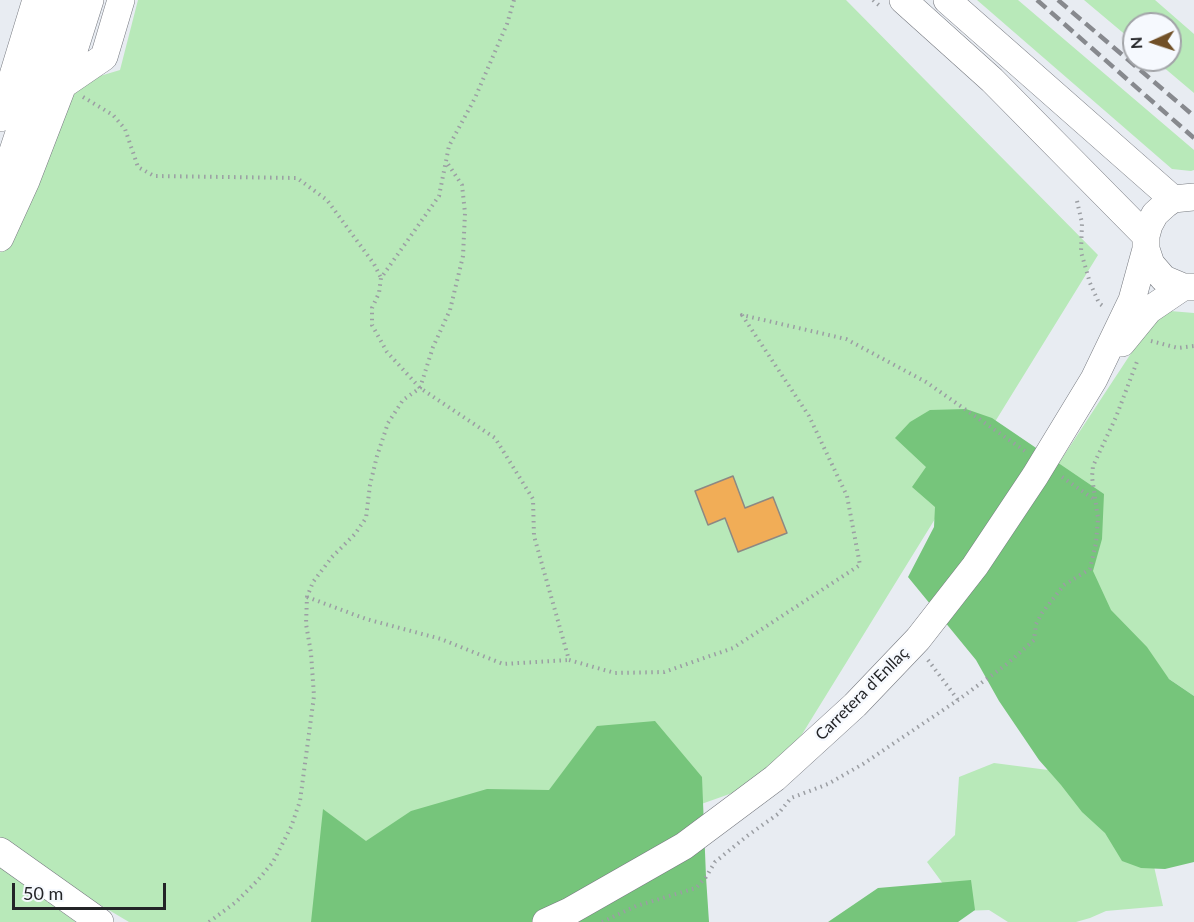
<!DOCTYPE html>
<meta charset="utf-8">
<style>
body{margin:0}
#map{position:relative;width:1194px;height:922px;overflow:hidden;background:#e8ecf2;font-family:Lato,sans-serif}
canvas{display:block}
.north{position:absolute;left:1122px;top:12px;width:60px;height:60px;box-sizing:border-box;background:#f6f9fe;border:2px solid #a2a4a8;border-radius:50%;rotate:267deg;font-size:16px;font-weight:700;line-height:24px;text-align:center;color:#232427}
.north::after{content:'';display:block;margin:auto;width:21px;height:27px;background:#715027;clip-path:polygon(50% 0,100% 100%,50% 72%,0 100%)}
.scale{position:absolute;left:12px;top:883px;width:154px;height:27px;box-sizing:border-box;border:3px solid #232427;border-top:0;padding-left:8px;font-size:18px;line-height:21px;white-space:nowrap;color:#232427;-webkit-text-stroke:4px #f6f9fe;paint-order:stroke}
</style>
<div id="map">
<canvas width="1194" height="922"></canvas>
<div class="north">N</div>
<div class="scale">50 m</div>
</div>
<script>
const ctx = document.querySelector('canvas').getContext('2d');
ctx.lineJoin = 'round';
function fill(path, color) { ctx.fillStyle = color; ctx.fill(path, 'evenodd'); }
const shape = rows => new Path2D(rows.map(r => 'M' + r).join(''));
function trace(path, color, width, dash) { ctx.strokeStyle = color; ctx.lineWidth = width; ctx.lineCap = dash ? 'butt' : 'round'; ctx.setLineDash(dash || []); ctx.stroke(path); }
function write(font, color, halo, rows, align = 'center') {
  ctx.font = font + ' Lato,sans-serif'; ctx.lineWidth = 5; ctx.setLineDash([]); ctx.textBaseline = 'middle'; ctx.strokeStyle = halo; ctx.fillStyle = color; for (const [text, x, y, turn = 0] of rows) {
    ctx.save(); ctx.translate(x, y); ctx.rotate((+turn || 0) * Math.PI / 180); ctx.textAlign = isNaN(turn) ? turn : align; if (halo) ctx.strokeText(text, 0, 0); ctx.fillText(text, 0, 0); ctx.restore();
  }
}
const green = shape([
 [138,0,846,0,1098,255,775,778,367,922,129,922,28,862,0,840,0,253,17,217,70,85,120,70],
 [977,0,1018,0,1194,150,1194,170,1191,171,1172,169],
 [1084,0,1155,0,1194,34,1194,93,1155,60,1170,60,1170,24,1134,24,1134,42],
 [1170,311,1194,313,1194,696,1156,670,1109,617,1053,472,1149,326],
 [994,763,1048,770,1061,774,1153,862,1163,906,1106,911,1090,918,1076,922,1008,922,989,910,963,911,927,862,955,835,959,777],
 [0,867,76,922,0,922]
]);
const forest = shape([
 [966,409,992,418,1104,494,1102,539,1093,571,1111,610,1147,647,1169,679,1194,696,1194,862,1165,869,1141,868,1122,861,1105,833,1082,812,1061,785,1039,760,999,701,976,660,908,577,934,527,935,507,912,487,926,467,895,438,910,422,930,410],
 [655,721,702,777,706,877,709,922,311,922,323,809,366,841,411,811,487,789,549,790,597,726],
 [971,880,975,910,958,922,828,922,878,888]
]);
const building = shape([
 [733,476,745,508,773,497,787,533,738,552,725,518,708,525,695,491,733,476]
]);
const path = shape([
 [514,0,507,24,475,98,449,146,439,196,381,278,379,293,372,308,372,325,387,352,420,388,495,438,533,499,534,536,569,660,615,673,664,672,733,648,860,565,847,496,809,416,742,315,846,339,926,382,1025,451],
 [873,0,880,6],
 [83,97,113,115,125,129,138,167,154,176,297,178,327,200,374,264,381,278],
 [1077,201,1082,223,1081,252,1090,283,1099,303,1104,307],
 [1151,341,1178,348,1194,346],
 [1062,477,1095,500],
 [307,597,366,619,441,639,503,664,569,660],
 [928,660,958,700],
 [209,922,236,902,258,880,273,862,291,827,300,801,314,696,311,653,306,624,307,597,313,582,332,557,355,534,366,518,370,485,377,456,388,423,403,400,420,388,433,347,450,310,463,256,465,213,462,185,446,161],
 [602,922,636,906,696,888,706,877,715,862,747,836,778,814,791,798,828,784,863,764,958,700,1007,664,1034,640,1036,624,1042,613,1064,585,1090,569,1096,543,1098,518,1092,477,1093,466,1116,417,1138,359]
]);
const minor = shape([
 [903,0,992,80,1146,236],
 [947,0,1173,199],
 [63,85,104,57,121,0],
 [0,118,36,0],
 [1194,197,1173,199,1166,204,1155,214,1149,225,1146,236,1146,249,1151,264,1164,279,1183,287,1194,287],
 [0,238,26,181,63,85,90,0],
 [1122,343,1149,310,1183,287],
 [0,851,100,922],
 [546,922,570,911,684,846,775,778,855,705,918,639,975,566,1035,476,1094,379,1132,300,1146,249]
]);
const major = shape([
 [0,200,66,0]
]);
const rail = shape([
 [1037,0,1194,138],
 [1058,0,1194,116]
]);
const streetNames = [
 ["Carretera d'Enllaç",862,694,-45]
];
fill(green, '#b8e9b9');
fill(forest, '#76c57b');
fill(building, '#f1ad57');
trace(building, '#8d8883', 1.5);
trace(minor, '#777a80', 28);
trace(major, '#777a80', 34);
trace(path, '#9b9ea3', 4, [1.5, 4.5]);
trace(minor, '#fff', 27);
trace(major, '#fff', 33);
trace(rail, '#87898e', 4.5, [12, 6]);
write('16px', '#232427', '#f6f9fe', streetNames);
</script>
